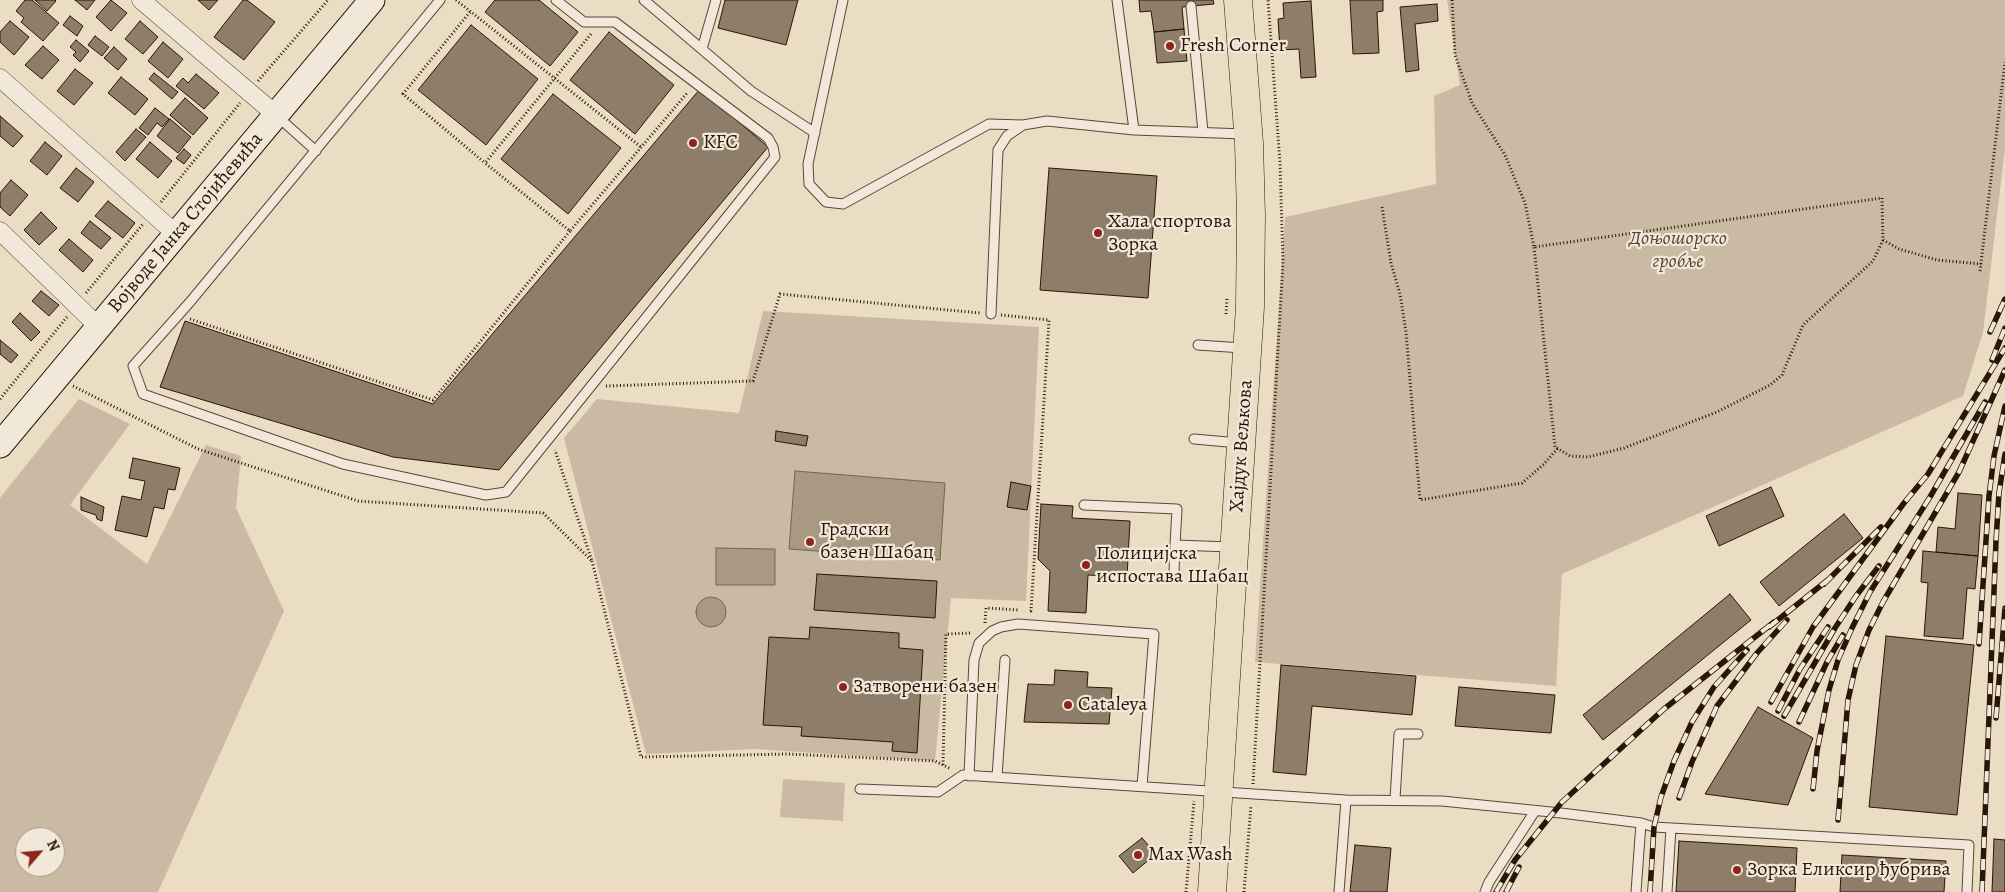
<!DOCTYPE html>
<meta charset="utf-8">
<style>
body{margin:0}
#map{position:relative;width:2005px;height:892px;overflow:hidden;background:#ebdcc4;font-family:Alegreya,serif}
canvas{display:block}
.north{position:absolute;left:15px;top:827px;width:50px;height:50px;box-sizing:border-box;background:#f2e8d9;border:1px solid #a29485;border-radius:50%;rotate:63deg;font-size:14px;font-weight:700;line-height:20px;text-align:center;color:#291606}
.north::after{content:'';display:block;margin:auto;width:18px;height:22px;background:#8f2418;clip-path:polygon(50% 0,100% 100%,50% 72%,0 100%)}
</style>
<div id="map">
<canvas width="2005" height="892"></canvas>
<div class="north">N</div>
</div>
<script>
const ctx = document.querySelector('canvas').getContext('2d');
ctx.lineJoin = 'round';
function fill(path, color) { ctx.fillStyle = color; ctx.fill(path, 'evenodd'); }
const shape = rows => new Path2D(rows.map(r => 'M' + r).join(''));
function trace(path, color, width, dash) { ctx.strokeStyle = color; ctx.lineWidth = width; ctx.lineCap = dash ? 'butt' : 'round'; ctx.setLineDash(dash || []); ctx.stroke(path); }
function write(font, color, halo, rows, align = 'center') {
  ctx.font = font + ' Alegreya,serif'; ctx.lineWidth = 4.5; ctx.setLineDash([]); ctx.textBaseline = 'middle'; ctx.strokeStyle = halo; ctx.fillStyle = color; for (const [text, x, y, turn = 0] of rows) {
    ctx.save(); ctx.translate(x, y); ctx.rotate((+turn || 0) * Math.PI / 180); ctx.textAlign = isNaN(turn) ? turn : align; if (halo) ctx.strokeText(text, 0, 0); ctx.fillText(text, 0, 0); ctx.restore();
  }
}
const green = shape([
 [1447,0,2005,0,2005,148,1983,332,1963,396,1562,574,1556,686,1255,662,1285,217,1436,184,1434,96,1460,85],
 [763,311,1039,327,1026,601,951,598,935,761,755,749,646,754,564,438,597,399,739,413],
 [79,399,130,424,70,505,147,564,206,445,241,456,236,508,284,611,158,892,0,892,0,498],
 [25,837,55,837,55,867,25,867],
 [783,779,845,783,843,821,780,817]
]);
const water = shape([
 [795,471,945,483,940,560,789,549,795,471],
 [716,548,775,549,775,585,716,585,716,548],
 '696 612a15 15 0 1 1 30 0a15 15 0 1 1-30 0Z'
]);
const building = shape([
 [25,0,32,0,59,23,43,41,21,22,24,18,16,11,25,0],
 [35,0,55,0,56,1,47,11,35,0],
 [75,0,95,0,87,10,75,0],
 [111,0,127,13,111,31,96,17,111,0],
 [198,0,218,0,209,10,198,0],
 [243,0,247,0,275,22,244,60,214,37,243,0],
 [495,0,539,0,578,32,550,66,485,12,495,0],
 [725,0,798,0,786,45,718,28,725,0],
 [1139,0,1213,0,1214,4,1182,7,1184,29,1154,32,1151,11,1140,12,1139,0],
 [1350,0,1383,0,1383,11,1377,12,1379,53,1353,54,1350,0],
 [1311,1,1316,77,1301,78,1299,49,1280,50,1278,19,1284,18,1283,3,1311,1],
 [1437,4,1438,21,1415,24,1419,70,1406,72,1400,7,1437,4],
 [70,16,83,26,77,36,63,25,70,16],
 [10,21,29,37,14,55,0,42,0,32,10,21],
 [140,21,158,37,143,54,125,39,140,21],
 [471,25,538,79,486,145,418,90,471,25],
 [1184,29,1187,61,1157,63,1154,32,1184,29],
 [609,32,674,85,635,134,570,80,609,32],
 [95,36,109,47,102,56,88,45,95,36],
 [76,40,89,51,80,62,73,55,76,52,70,47,76,40],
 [163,42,183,59,168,78,148,61,163,42],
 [43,46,59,60,42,79,25,65,43,46],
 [114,47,127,59,118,70,104,58,114,47],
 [75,69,93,83,74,105,57,91,75,69],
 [154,73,178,92,172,99,149,79,154,73],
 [196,74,219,93,204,109,176,86,183,78,188,83,196,74],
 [121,77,148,99,135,115,108,93,121,77],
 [700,89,768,147,499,470,393,457,160,387,185,321,433,404,700,89],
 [553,94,621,148,568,214,501,159,553,94],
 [185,98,208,118,193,135,170,115,185,98],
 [155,108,169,119,162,127,157,123,148,135,139,128,155,108],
 [0,116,23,136,13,147,0,136,0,116],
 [170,119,191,137,178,153,157,136,170,119],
 [136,129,146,137,125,161,116,152,136,129],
 [45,142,62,156,47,175,30,161,45,142],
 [150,142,172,161,158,178,136,159,150,142],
 [184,149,191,155,184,164,176,158,184,149],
 [76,168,94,182,78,202,60,188,76,168],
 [1049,168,1157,176,1148,298,1040,290,1049,168],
 [11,180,28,195,10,216,0,207,0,193,11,180],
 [108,201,135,223,123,238,95,216,108,201],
 [41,212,57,228,39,245,24,230,41,212],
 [90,221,111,238,101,249,81,233,90,221],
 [69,239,93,260,83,272,59,250,69,239],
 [41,291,59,305,49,316,32,301,41,291],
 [20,313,40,332,31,341,12,322,20,313],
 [0,340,18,355,11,363,0,354,0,340],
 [776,431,808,436,806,446,775,441,776,431],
 [133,458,180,468,175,490,168,489,164,509,154,507,147,537,115,530,122,496,141,500,145,481,129,478,133,458],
 [1011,482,1031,486,1027,510,1007,507,1011,482],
 [1771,487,1784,516,1719,546,1706,516,1771,487],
 [1958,493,1982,495,1978,556,1936,552,1938,527,1955,529,1958,493],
 [81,497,104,507,102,521,97,519,96,515,81,510,81,497],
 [1041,504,1073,506,1072,518,1130,521,1127,577,1088,575,1086,613,1048,611,1050,571,1038,559,1041,504],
 [1844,514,1863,538,1779,606,1760,582,1844,514],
 [1923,551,1978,556,1975,589,1967,588,1963,639,1924,636,1928,583,1921,582,1923,551],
 [817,574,937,581,935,618,814,610,817,574],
 [1730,594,1751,620,1603,740,1583,715,1730,594],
 [810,627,899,633,899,648,923,650,917,753,892,751,893,742,801,736,802,727,763,725,769,637,809,639,810,627],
 [1886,636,1974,645,1957,815,1869,807,1886,636],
 [1281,665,1416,676,1412,715,1312,706,1306,775,1273,772,1281,665],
 [1055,670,1088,672,1087,687,1112,688,1109,724,1024,722,1028,684,1054,685,1055,670],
 [1459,687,1555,695,1551,733,1455,726,1459,687],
 [1758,707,1813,738,1788,805,1705,794,1758,707],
 [1142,838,1156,854,1133,873,1119,856,1142,838],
 [1994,839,2005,840,2005,892,1992,892,1994,839],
 [1679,841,1797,848,1795,892,1676,892,1679,841],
 [1355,845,1391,848,1387,892,1350,892,1355,845],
 [1842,855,1946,861,1944,892,1840,892,1842,855]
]);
const path = shape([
 [456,0,641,147],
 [1452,0,1455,55,1472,103,1505,155,1525,203,1534,247,1882,198,1883,240,1873,261,1803,325,1782,375,1770,385,1717,412,1624,448,1588,457,1570,456,1555,447,1534,247],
 [470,12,403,94,485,163],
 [591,34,485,163,570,231,688,92],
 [258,81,328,0],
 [161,202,240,103],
 [1382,207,1391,263,1400,294,1406,332,1420,500,1522,483,1544,464,1558,448],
 [1883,240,1899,249,1937,260,1981,264],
 [1980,271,2005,62],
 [86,293,143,224],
 [1226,314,1227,298],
 [1001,315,1049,320,1031,611,1028,611],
 [190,319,433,400,570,231],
 [73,386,198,449,358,501,543,513,592,561,555,450],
 [606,386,753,381,780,294,980,313],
 [0,399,67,317],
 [592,561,641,757,788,754,935,761,951,769],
 [985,623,986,608,1019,610],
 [943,765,946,634,972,633],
 [1253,784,1283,262,1280,163,1268,0],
 [1186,892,1194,801],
 [1244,892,1251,805]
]);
const lane = shape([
 [440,0,190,302,133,366,143,394,343,464,486,495,506,492,775,157,773,147,768,138,615,22,584,22,556,0],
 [644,0,751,91,815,133],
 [843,0,808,164,809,184,826,202,843,204,989,124,1023,125],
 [1117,0,1134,130],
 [1191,6,1203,132],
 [702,49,716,0],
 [277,116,316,151],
 [991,314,998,150,1007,136,1023,125,1047,121,1134,130,1245,134],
 [1198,345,1243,348],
 [1194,439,1239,443],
 [1084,505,1177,509,1175,545,1231,547],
 [1174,572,1175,545],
 [969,776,974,660,979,643,992,631,1001,627,1018,624,1154,634,1142,786],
 [997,777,1005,660],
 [860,789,938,792,963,775,1346,800,1442,801,1561,813,1641,823,1654,827,1969,845,1967,892],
 [1395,799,1399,734,1418,734],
 [1339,892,1346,800],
 [1485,892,1489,882,1535,811],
 [1636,892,1641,823],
 [1667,892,1671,828]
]);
const street = shape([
 [141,0,275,114],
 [0,78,176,234],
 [0,231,99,327]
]);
const secondary = shape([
 [0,445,372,0]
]);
const primary = shape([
 [1212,892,1250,307,1251,215,1249,143,1238,0]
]);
const rail = shape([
 [1990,332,2005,299],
 [1992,360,2005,328],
 [1824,584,1881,527],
 [1769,627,1829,579],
 [1979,644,1989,496,1994,456,2005,406],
 [1771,702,1813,627,1904,503,1928,474,2005,348],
 [1778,711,1800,669,1828,627],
 [1784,716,1835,628,1856,596,1879,566],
 [1996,718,2005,608],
 [1799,722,1827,662,1843,635],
 [1813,789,1817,751,1829,690,1838,660,1852,628,1870,592,1930,497,1985,402],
 [1679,798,1692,762,1717,706,1757,653,1787,620],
 [1838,820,1848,700,1856,665,1869,630,1883,602,1959,472,2005,370],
 [1496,892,1515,860,1562,802,1664,709,1774,622],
 [1506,892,1519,867],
 [1650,892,1654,827,1661,797,1674,761,1692,722,1714,687,1747,650],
 [1982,892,1996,541,1999,493,2005,454]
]);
const markers = [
 [1170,46,5,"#8f2418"],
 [693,143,5,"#8f2418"],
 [1098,233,5,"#8f2418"],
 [810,542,5,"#8f2418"],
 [1086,565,5,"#8f2418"],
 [843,687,5,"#8f2418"],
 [1068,705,5,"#8f2418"],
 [1138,855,5,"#8f2418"],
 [1737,870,5,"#8f2418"]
];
const poiNames = [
 ["Fresh Corner",1180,46],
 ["KFC",703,143],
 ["Хала спортова",1108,222],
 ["Зорка",1108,245],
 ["Градски",820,530],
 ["базен Шабац",820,553],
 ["Полицијска",1096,554],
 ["испостава Шабац",1096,577],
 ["Затворени базен",853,687],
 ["Cataleya",1078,705],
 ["Max Wash",1148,855],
 ["Зорка Еликсир ђубрива",1747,870]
];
const streetNames = [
 ["Војводе Јанка Стојићевића",186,223,-50],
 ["Хајдук Вељкова",1242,446,-86]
];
const parkNames = [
 ["Доњошорско",1678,239],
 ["гробље",1678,262]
];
fill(green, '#cabaa4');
fill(water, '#a99983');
trace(water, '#766551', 1);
fill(building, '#8e7d69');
trace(building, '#291606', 1);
trace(lane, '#5a4836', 11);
trace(street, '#5a4836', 19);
trace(secondary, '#291606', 27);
trace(primary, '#291606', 29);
trace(path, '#291606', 3, [1, 2.5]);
trace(lane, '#f2e8d9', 9);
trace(street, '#f2e8d9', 18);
trace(secondary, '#f2e8d9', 25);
trace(primary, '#ebdcc4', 28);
trace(rail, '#291606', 5.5);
trace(rail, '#f2e8d9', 4, [11]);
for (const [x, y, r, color] of markers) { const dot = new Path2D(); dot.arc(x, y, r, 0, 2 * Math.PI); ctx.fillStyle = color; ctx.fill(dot); trace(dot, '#f2e8d9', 2); }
write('20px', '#291606', '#f2e8d9', poiNames, 'left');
write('20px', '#291606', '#f2e8d9', streetNames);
write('italic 20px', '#594735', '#f2e8d9', parkNames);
</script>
